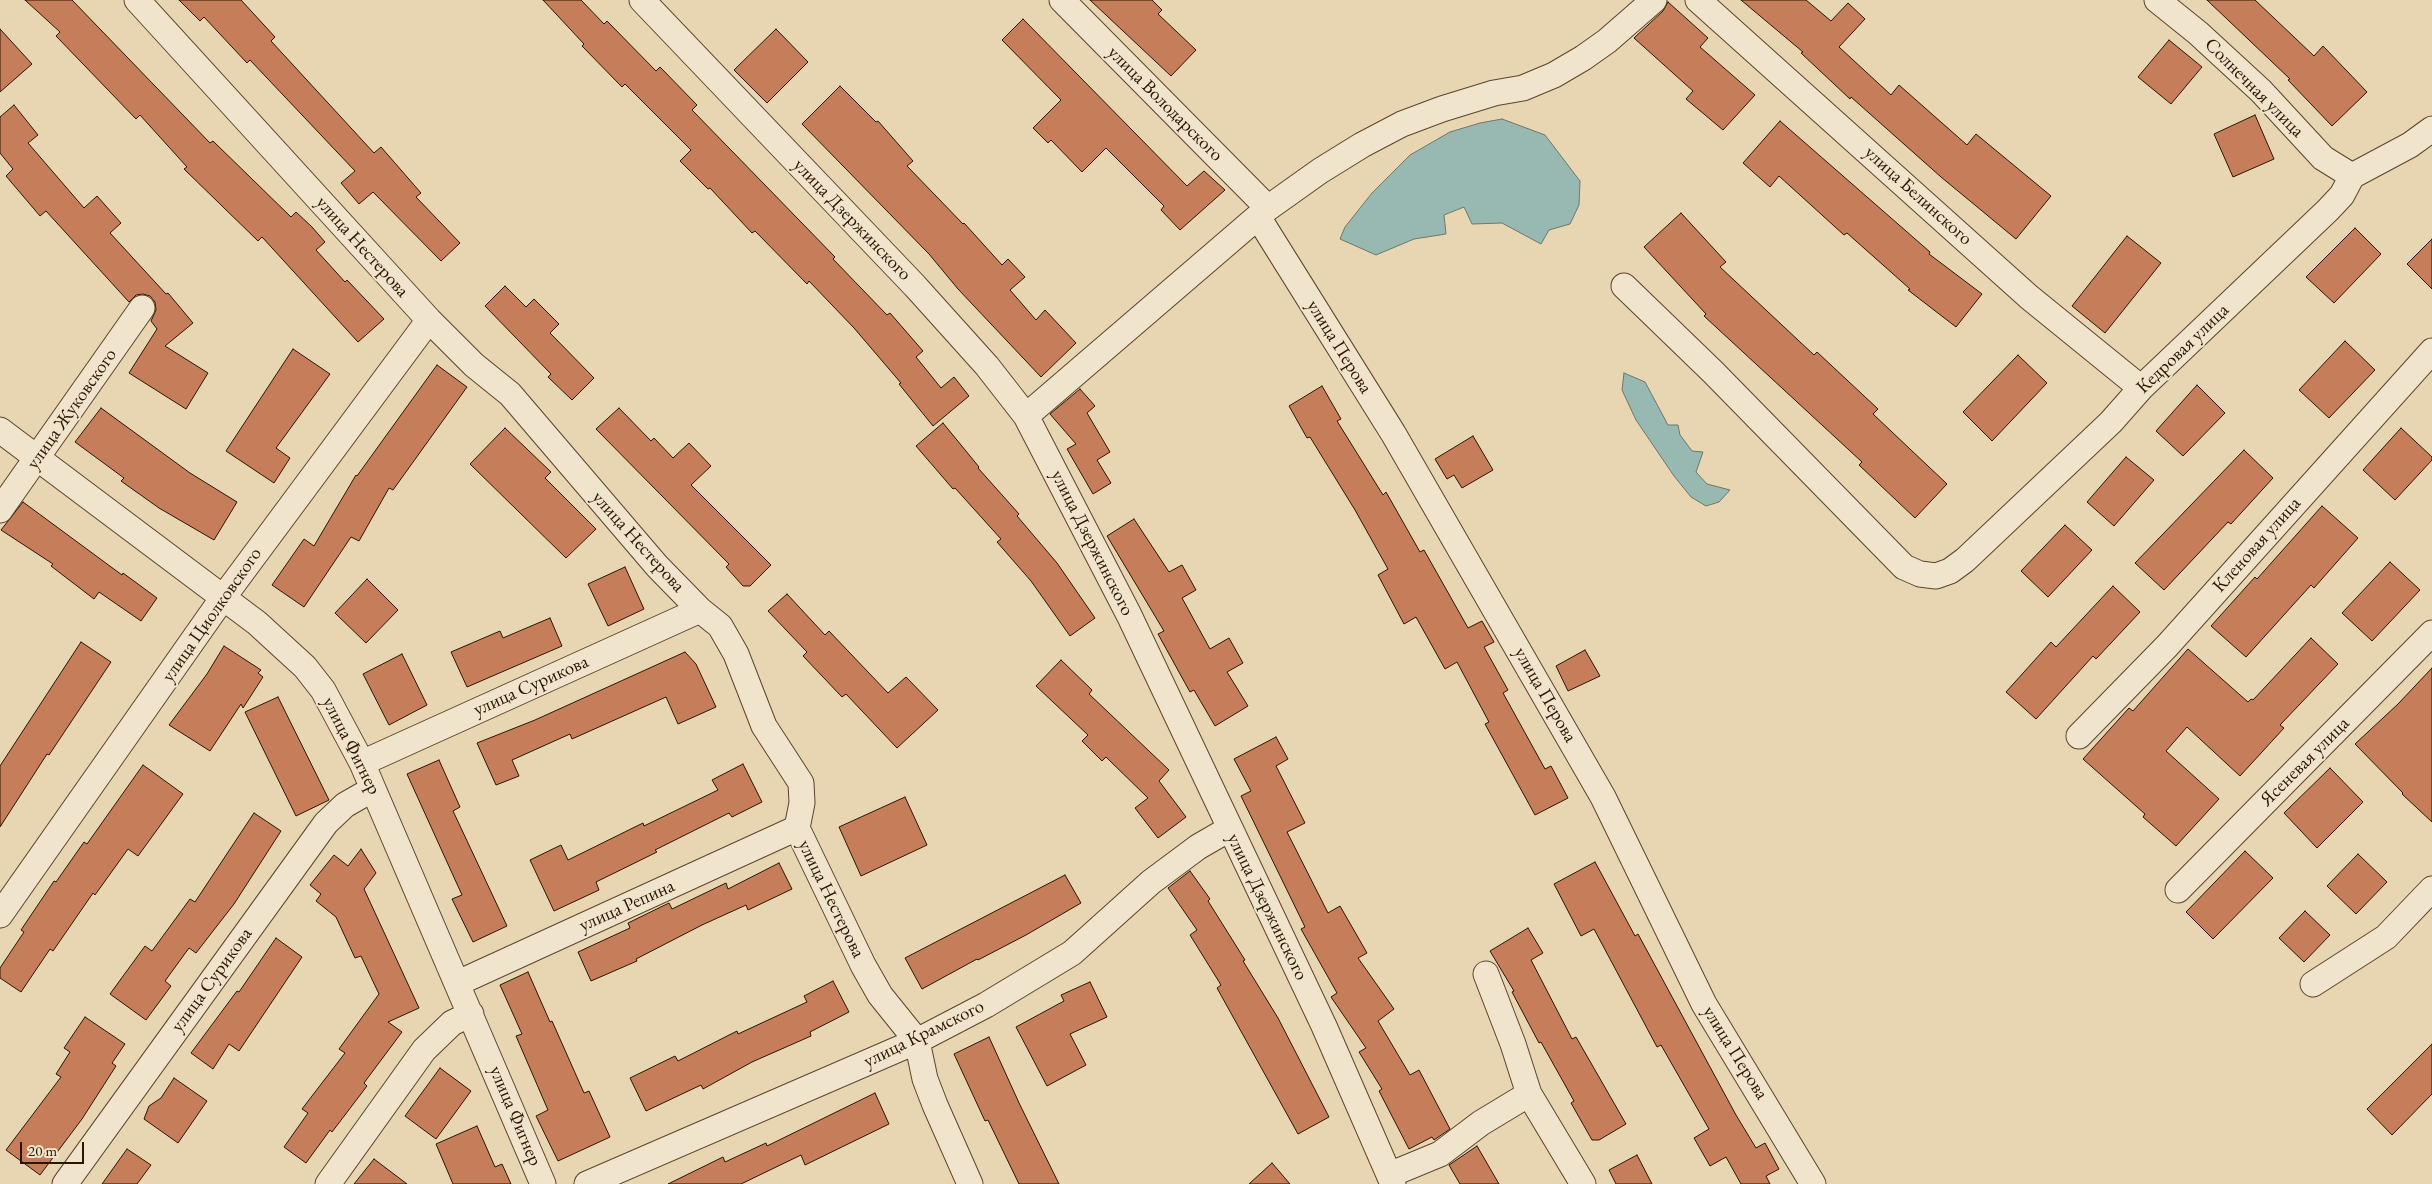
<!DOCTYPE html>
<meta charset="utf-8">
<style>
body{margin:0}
#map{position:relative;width:2432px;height:1184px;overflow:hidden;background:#e8d5b1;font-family:"EB Garamond",serif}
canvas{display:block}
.scale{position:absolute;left:20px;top:1142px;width:64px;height:22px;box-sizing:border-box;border:2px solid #2c1500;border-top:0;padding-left:6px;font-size:15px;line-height:18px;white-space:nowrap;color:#2c1500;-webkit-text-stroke:4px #f0e4cc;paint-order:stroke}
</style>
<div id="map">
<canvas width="2432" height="1184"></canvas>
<div class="scale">20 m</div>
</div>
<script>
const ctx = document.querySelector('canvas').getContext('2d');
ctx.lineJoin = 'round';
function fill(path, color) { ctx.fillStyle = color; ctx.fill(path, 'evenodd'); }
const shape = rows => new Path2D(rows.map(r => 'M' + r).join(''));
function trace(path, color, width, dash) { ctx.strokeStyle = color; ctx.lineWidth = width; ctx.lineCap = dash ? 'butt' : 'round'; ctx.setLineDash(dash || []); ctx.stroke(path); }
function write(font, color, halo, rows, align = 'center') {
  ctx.font = font + ' "EB Garamond",serif'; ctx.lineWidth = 4; ctx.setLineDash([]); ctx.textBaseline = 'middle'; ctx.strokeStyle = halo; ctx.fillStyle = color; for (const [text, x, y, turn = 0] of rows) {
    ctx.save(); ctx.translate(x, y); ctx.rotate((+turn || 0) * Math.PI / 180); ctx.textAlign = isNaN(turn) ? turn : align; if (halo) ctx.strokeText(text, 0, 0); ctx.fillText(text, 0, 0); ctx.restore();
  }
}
const water = shape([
 [1502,119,1545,135,1580,181,1579,205,1570,224,1549,230,1541,244,1502,223,1472,224,1464,207,1444,215,1446,234,1414,239,1376,255,1340,239,1345,227,1372,193,1410,155,1450,132,1480,123,1502,119],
 [1624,373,1645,382,1668,425,1678,425,1680,435,1692,451,1703,452,1696,472,1707,484,1730,490,1719,502,1706,506,1691,497,1674,476,1636,420,1622,390,1624,373]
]);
const building = shape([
 [25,0,72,0,210,143,213,141,291,217,296,212,312,227,325,242,316,250,345,282,347,280,384,319,358,342,262,237,258,241,184,169,187,167,140,115,136,119,56,36,60,32,25,0],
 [179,0,241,0,275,37,271,41,374,153,381,147,421,193,416,197,460,243,441,261,373,192,359,204,341,183,355,171,250,60,247,63,204,17,200,21,179,0],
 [543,0,581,0,604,24,607,21,656,71,660,67,697,105,692,110,835,257,833,259,887,315,890,313,923,351,916,357,941,388,954,377,969,396,933,426,899,384,901,383,854,328,809,281,807,284,755,231,752,233,710,188,708,189,680,161,691,150,625,84,622,87,582,46,584,44,543,0],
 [1090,0,1152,0,1162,10,1158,14,1196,50,1171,76,1090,0],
 [1741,0,1806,0,1831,21,1848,3,1865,19,1839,47,1891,95,1899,85,1967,145,1976,134,2051,196,2016,239,1941,177,1851,97,1850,99,1801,53,1803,52,1741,0],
 [2207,0,2255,0,2314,56,2323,46,2367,92,2332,126,2288,80,2290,79,2207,0],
 [1668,2,1708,38,1700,47,1755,95,1723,130,1686,99,1693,91,1634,38,1663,11,1668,2],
 [1023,19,1187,186,1204,171,1225,190,1180,230,1161,210,1164,206,1106,148,1082,172,1051,140,1048,143,1033,128,1061,100,1002,40,1023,19],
 [0,29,32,64,0,92,0,29],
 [776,29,808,62,767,103,734,70,776,29],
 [2169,40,2202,67,2171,104,2138,77,2169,40],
 [840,86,876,122,878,121,913,161,907,166,963,224,964,223,1002,265,1008,259,1025,277,1010,290,1036,320,1045,310,1076,343,1041,377,958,289,929,254,802,124,840,86],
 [14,105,38,135,28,143,84,208,97,196,121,223,110,233,166,294,168,293,193,323,165,346,208,373,186,409,129,373,157,329,151,321,156,310,155,302,150,296,143,294,136,295,129,302,46,211,40,216,6,176,13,169,0,153,0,117,14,105],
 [2255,115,2274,159,2233,177,2214,134,2255,115],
 [1780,121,1930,252,1929,254,1982,294,1956,327,1908,290,1910,289,1847,233,1844,235,1779,176,1770,187,1743,163,1780,121],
 [1681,213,1726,262,1720,267,1814,355,1817,352,1878,409,1873,414,1947,484,1915,518,1859,465,1862,462,1704,316,1706,314,1644,247,1681,213],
 [2355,228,2381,254,2334,303,2306,277,2355,228],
 [2127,236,2161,263,2105,333,2072,306,2127,236],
 [2432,239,2432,289,2407,264,2432,239],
 [505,286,526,307,534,299,559,324,550,333,594,378,572,400,548,377,551,374,485,306,505,286],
 [2345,341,2375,370,2329,418,2299,390,2345,341],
 [293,349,330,374,276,448,290,458,274,483,226,451,293,349],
 [2018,355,2047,383,1992,441,1963,412,2018,355],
 [437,365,467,387,393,490,389,488,359,541,351,537,304,607,272,585,304,539,314,546,356,475,357,476,437,365],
 [2197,385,2225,413,2183,456,2156,431,2197,385],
 [1322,386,1341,419,1337,421,1383,495,1386,492,1420,552,1424,550,1468,628,1482,621,1494,642,1484,647,1508,690,1503,693,1545,769,1551,766,1568,798,1535,815,1485,724,1489,722,1457,662,1445,669,1416,617,1404,624,1378,575,1388,569,1355,510,1310,437,1307,438,1289,406,1322,386],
 [1080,389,1095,406,1087,413,1110,452,1097,460,1111,483,1093,494,1067,449,1076,444,1050,414,1080,389],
 [101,408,190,473,237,502,214,540,159,508,121,481,124,478,75,442,101,408],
 [619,408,651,441,654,438,673,458,689,443,711,466,691,485,771,565,750,586,743,586,726,567,729,564,596,429,619,408],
 [943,423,979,467,978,468,1019,514,1017,516,1057,563,1095,618,1070,636,1031,581,997,542,1001,539,955,488,953,489,916,446,943,423],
 [505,428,551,472,545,478,596,529,566,558,470,464,505,428],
 [2401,428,2432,457,2432,460,2395,500,2363,470,2401,428],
 [1473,436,1493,470,1462,488,1454,475,1447,479,1435,459,1473,436],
 [2244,450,2273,478,2231,524,2228,522,2164,590,2135,563,2244,450],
 [2126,457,2154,480,2114,526,2087,502,2126,457],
 [23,502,122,575,123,573,157,598,141,621,99,592,94,599,51,566,53,564,1,530,23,502],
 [2322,506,2358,538,2314,588,2311,585,2246,657,2211,626,2255,577,2257,579,2322,506],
 [1134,519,1169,572,1182,565,1196,590,1182,598,1210,649,1229,638,1243,663,1227,672,1248,706,1215,726,1194,690,1190,692,1158,634,1164,631,1107,536,1134,519],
 [2065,525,2092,550,2048,597,2021,571,2065,525],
 [2390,562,2420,590,2372,641,2342,613,2390,562],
 [625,567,644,609,608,626,588,584,625,567],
 [367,579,398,610,366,643,335,613,367,579],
 [2113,586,2140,612,2096,659,2093,656,2036,719,2006,692,2051,642,2056,647,2113,586],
 [787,594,825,635,829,631,888,693,906,677,938,710,897,748,846,694,842,697,803,656,807,652,768,611,787,594],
 [550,618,562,646,467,687,451,652,500,631,503,638,550,618],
 [2311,638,2338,664,2280,725,2284,728,2240,776,2187,727,2166,751,2219,799,2176,846,2143,817,2145,814,2083,759,2129,708,2133,711,2188,649,2248,702,2251,699,2253,700,2311,638],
 [81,642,111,662,49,755,47,754,0,827,0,766,81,642],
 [224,646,261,670,258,673,263,677,243,708,241,704,210,751,169,725,207,674,224,646],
 [1585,650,1600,676,1568,691,1556,666,1585,650],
 [685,652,696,664,716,707,678,724,666,697,572,739,570,734,512,760,519,776,496,785,477,743,535,720,685,652],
 [402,654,427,705,389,725,363,674,402,654],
 [1061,660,1092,690,1089,694,1169,770,1159,781,1186,817,1158,838,1135,808,1148,798,1106,757,1102,761,1082,741,1088,735,1036,686,1061,660],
 [2432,668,2432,822,2402,794,2403,793,2355,744,2398,704,2432,668],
 [278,697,329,800,296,816,245,712,278,697],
 [1276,737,1288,759,1276,766,1305,823,1287,832,1328,913,1340,906,1367,953,1358,958,1394,1009,1378,1021,1410,1075,1419,1070,1450,1129,1434,1140,1432,1137,1409,1149,1379,1091,1382,1089,1359,1052,1366,1048,1331,997,1337,993,1301,929,1305,927,1241,796,1251,791,1234,759,1276,737],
 [439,760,460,807,453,811,507,926,473,942,452,899,462,895,407,774,439,760],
 [743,764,762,802,732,817,729,813,655,850,657,852,596,882,599,890,554,911,530,860,561,845,568,860,643,823,644,826,718,790,712,780,743,764],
 [143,765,183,794,138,856,128,849,95,895,93,893,53,951,50,949,21,992,0,978,0,968,24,932,21,930,54,881,56,882,84,842,87,844,143,765],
 [2330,768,2363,802,2317,848,2284,813,2330,768],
 [905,797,927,845,861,876,839,827,905,797],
 [254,813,281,831,234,904,196,953,189,948,165,981,171,986,146,1020,110,994,145,946,152,951,190,899,195,902,254,813],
 [361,849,376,873,364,889,419,1008,388,1022,402,1032,364,1083,367,1086,332,1132,330,1130,306,1163,284,1147,308,1113,302,1109,345,1053,339,1049,379,994,361,956,355,958,336,917,316,901,321,894,310,885,334,855,348,866,361,849],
 [2245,851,2273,878,2213,939,2186,912,2245,851],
 [2358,854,2387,882,2356,914,2327,886,2358,854],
 [1595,862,1635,936,1638,934,1736,1115,1756,1148,1765,1143,1779,1169,1766,1176,1770,1184,1741,1184,1726,1157,1710,1166,1694,1138,1709,1129,1661,1045,1657,1047,1594,929,1581,936,1554,884,1595,862],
 [779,863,792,889,748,910,746,905,702,925,636,959,637,961,591,981,578,952,630,928,628,923,669,903,672,909,726,883,728,889,779,863],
 [1190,871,1210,899,1208,901,1245,960,1243,961,1278,1018,1329,1117,1298,1134,1217,988,1221,985,1190,935,1197,930,1168,888,1190,871],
 [1065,875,1081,903,1026,935,978,960,977,959,922,989,905,958,1065,875],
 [2305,911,2330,935,2304,962,2279,938,2305,911],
 [1528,928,1543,953,1531,960,1572,1039,1576,1037,1626,1124,1599,1140,1592,1140,1571,1103,1574,1101,1541,1042,1539,1043,1512,992,1514,991,1490,951,1528,928],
 [276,938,302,957,239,1051,229,1044,213,1069,191,1053,237,991,239,992,276,938],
 [528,972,550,1022,552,1021,584,1093,589,1091,610,1137,558,1161,536,1116,548,1110,516,1036,522,1034,500,985,528,972],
 [833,981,849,1012,810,1032,811,1036,752,1062,703,1089,701,1085,646,1111,630,1078,675,1056,678,1061,737,1031,738,1034,807,1002,804,996,833,981],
 [1090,982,1107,1017,1070,1034,1086,1065,1047,1086,1016,1027,1064,1001,1061,995,1090,982],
 [85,1017,125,1044,112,1063,116,1066,82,1119,40,1175,6,1150,61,1077,56,1074,70,1052,64,1048,85,1017],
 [989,1037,1020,1105,1059,1184,1019,1184,988,1120,985,1121,954,1054,989,1037],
 [2432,1044,2432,1094,2392,1135,2367,1109,2432,1044],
 [440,1068,471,1091,436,1139,405,1116,440,1068],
 [174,1078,207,1101,178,1143,144,1119,149,1106,161,1098,174,1078],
 [875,1093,889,1124,805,1165,801,1155,741,1184,668,1184,723,1157,725,1162,766,1143,767,1146,875,1093],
 [477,1126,495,1167,502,1164,511,1184,453,1184,436,1144,477,1126],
 [1477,1146,1499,1184,1460,1184,1449,1165,1477,1146],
 [127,1149,151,1165,137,1184,102,1184,127,1149],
 [1637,1155,1652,1184,1616,1184,1609,1170,1637,1155],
 [374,1159,407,1184,354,1184,374,1159],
 [1272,1163,1290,1184,1249,1184,1272,1163]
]);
const minor = shape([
 [137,0,429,320,474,365,510,394,657,566,700,610,720,626,736,654,764,726,801,783,802,803,797,828,863,965,880,995,917,1041,925,1079,935,1105,970,1184],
 [642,0,915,286,987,366,1026,416,1129,615,1324,1026,1393,1184],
 [1062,0,1268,208],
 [1698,0,2029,297,2141,388],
 [2157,0,2198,33,2261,91,2323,158,2352,176],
 [1258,217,1393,433,1603,797,1704,1004,1813,1184],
 [1624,286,1713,372,1904,567,1920,574,1936,576,1950,571,1965,560,2111,422,2141,388,2328,210,2342,195,2352,176,2410,145,2432,129],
 [1026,416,1268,208,1320,171,1362,145,1402,124,1442,109,1494,93,1523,88,1554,75,1583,58,1607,41,1654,0],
 [0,430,257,623,305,667,323,690,362,763,543,1184],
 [0,510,142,308],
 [2079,736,2167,646,2432,351],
 [362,763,700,610],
 [2178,890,2432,633],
 [0,915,222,599,429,320],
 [1486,974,1513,1044,1529,1094,1583,1184],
 [458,983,797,828],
 [2313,984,2386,937,2432,889],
 [1389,1175,1440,1154,1481,1123,1529,1094],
 [65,1184,326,823,345,805,373,789],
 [328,1184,424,1050,452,1023,471,1014],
 [587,1184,917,1041,986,1005,1072,953,1151,882,1198,847,1229,829]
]);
const streetNames = [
 ["Солнечная улица",2254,88,45],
 ["улица Володарского",1165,104,45],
 ["улица Белинского",1918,196,42],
 ["улица Дзержинского",852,220,46],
 ["улица Нестерова",362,247,48],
 ["улица Перова",1339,347,58],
 ["Кедровая улица",2183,349,-44],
 ["улица Жуковского",72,409,-55],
 ["улица Нестерова",638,542,48],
 ["улица Дзержинского",1092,543,63],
 ["Кленовая улица",2257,545,-48],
 ["улица Циолковского",212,615,-55],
 ["улица Сурикова",531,686,-24],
 ["улица Перова",1545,695,60],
 ["улица Фигнер",351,746,63],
 ["Ясеневая улица",2305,762,-45],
 ["улица Нестерова",831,899,64],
 ["улица Репина",627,906,-24],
 ["улица Дзержинского",1267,907,64],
 ["улица Сурикова",212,980,-54],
 ["улица Крамского",924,1034,-26],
 ["улица Перова",1735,1053,58],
 ["улица Фигнер",515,1116,67]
];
fill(water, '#98b8b2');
trace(water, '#6d776b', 1);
fill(building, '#c57e59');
trace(building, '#2c1500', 1);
trace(minor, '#5b452c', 27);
trace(minor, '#f0e4cc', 25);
write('19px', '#2c1500', '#f0e4cc', streetNames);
</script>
